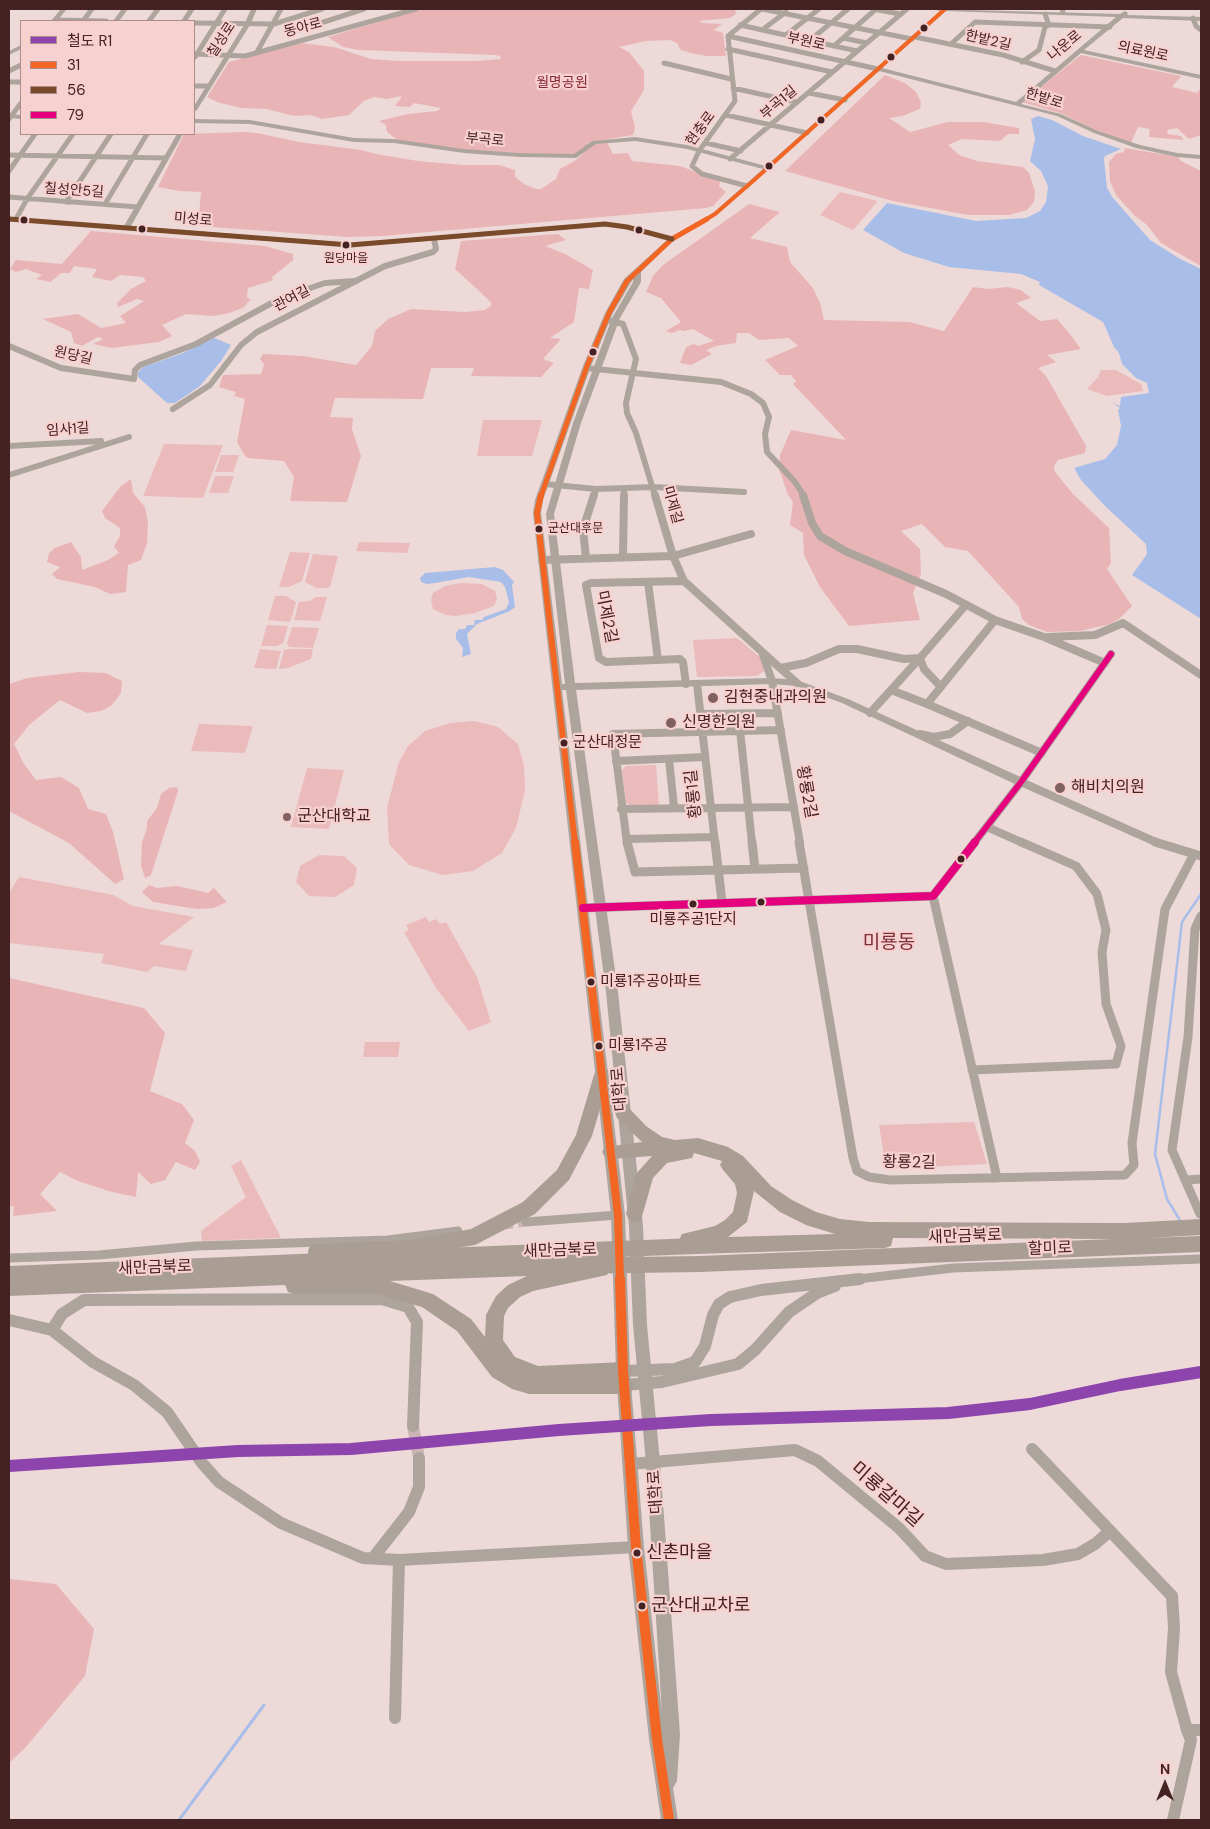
<!DOCTYPE html>
<meta charset="utf-8">
<style>
body{margin:0}
#map{position:relative;width:1210px;height:1829px;overflow:hidden;background:#eed9d9;font-family:"DM Sans","Noto Sans KR",sans-serif}
canvas{display:block}
.frame{position:absolute;inset:0;border:10px solid #442122;pointer-events:none}
.legend{position:absolute;left:20px;top:20px;width:175px;height:115px;box-sizing:border-box;background:#f7d1d0;border:1px solid #af8b8a;margin:0;padding:6px 9px;list-style:none;font-size:15px;color:#442122}
.legend li{display:flex;align-items:center;gap:10px;height:25px}
.legend b{width:25px;border:1px solid #af8b8a}
.north{position:absolute;left:1140px;top:1759px;width:50px;height:50px;-webkit-text-stroke:4px #f7d1d0;paint-order:stroke;rotate:0deg;font-size:14px;font-weight:700;line-height:20px;text-align:center;color:#442122}
.north::after{content:'';display:block;margin:auto;width:18px;height:22px;background:#442122;clip-path:polygon(50% 0,100% 100%,50% 72%,0 100%)}
</style>
<div id="map">
<canvas width="1210" height="1829"></canvas>
<div class="frame"></div>
<ul class="legend">
<li><b style="height:6px;background:#8e44ad"></b>철도 R1</li>
<li><b style="height:6px;background:#f26522"></b>31</li>
<li><b style="height:6px;background:#7a4b2a"></b>56</li>
<li><b style="height:6px;background:#e5007d"></b>79</li>
</ul>
<div class="north">N</div>
</div>
<script>
const ctx = document.querySelector('canvas').getContext('2d');
ctx.lineJoin = 'round';
function fill(path, color) { ctx.fillStyle = color; ctx.fill(path, 'evenodd'); }
const shape = rows => new Path2D(rows.map(r => 'M' + r).join(''));
function trace(path, color, width, dash) { ctx.strokeStyle = color; ctx.lineWidth = width; ctx.lineCap = dash ? 'butt' : 'round'; ctx.setLineDash(dash || []); ctx.stroke(path); }
function write(font, color, halo, rows, align = 'center') {
  ctx.font = font + ' "DM Sans","Noto Sans KR",sans-serif'; ctx.lineWidth = 4.5; ctx.setLineDash([]); ctx.textBaseline = 'middle'; ctx.strokeStyle = halo; ctx.fillStyle = color; for (const [text, x, y, turn = 0] of rows) {
    ctx.save(); ctx.translate(x, y); ctx.rotate((+turn || 0) * Math.PI / 180); ctx.textAlign = isNaN(turn) ? turn : align; if (halo) ctx.strokeText(text, 0, 0); ctx.fillText(text, 0, 0); ctx.restore();
  }
}
const green = shape([
 [840,192,878,201,853,230,820,215],
 [1101,370,1116,370,1141,384,1143,391,1107,396,1087,389,1098,377],
 [483,420,542,420,532,456,477,456],
 [164,444,223,445,203,498,143,496],
 [221,455,239,455,233,472,215,472],
 [215,476,234,476,228,493,209,493],
 [359,542,410,543,407,553,356,551],
 [290,552,310,553,302,581,289,587,279,587],
 [313,554,338,556,330,587,327,588,316,588,305,582],
 [460,583,482,584,495,591,497,599,494,606,475,613,456,616,445,615,433,609,431,600,433,593,445,586],
 [275,596,286,596,296,602,291,620,289,622,268,620],
 [316,597,327,597,320,621,294,620,299,602,309,601],
 [267,625,288,626,283,643,277,646,261,646],
 [292,627,319,628,313,648,289,647,287,643],
 [737,638,761,658,764,671,757,676,697,677,693,640],
 [260,649,281,651,276,669,254,668],
 [289,649,313,649,311,659,288,668,279,669,284,650],
 [474,721,498,727,518,744,524,766,525,790,516,828,502,853,473,871,443,875,409,865,389,844,387,808,399,762,408,746,425,731,450,723],
 [199,724,253,726,245,753,191,751],
 [656,765,659,805,632,806,626,803,622,770,626,766],
 [307,768,344,770,329,829,291,827],
 [319,855,344,856,357,868,354,885,335,897,309,896,296,882,300,866],
 [19,877,113,895,133,906,194,917,159,944,193,950,186,971,154,966,147,972,101,963,104,954,9,943,9,893],
 [426,917,429,922,436,919,440,924,446,922,477,977,491,1022,469,1031,436,988,404,932,409,930,406,925],
 [365,1042,400,1042,398,1057,363,1057],
 [974,1122,987,1164,886,1169,879,1125],
 [241,1160,281,1238,202,1241,201,1231,246,1197,231,1166]
]);
const forest = shape([
 [422,9,734,9,737,13,730,18,699,21,702,23,722,24,714,30,723,33,726,56,707,56,691,53,681,50,677,43,670,40,646,41,619,47,629,52,644,71,644,90,631,111,635,128,633,135,590,142,576,155,486,152,399,141,387,132,386,125,379,121,408,114,437,111,441,108,414,103,410,107,395,106,401,98,401,96,387,99,374,97,364,101,349,115,322,119,311,115,294,116,266,109,241,108,220,103,207,97,229,62,301,43,334,47,371,59,398,61,477,61,501,59,500,56,495,55,359,50,343,47,328,37],
 [1081,55,1181,76,1172,87,1197,93,1201,88,1201,135,1189,139,1177,128,1167,130,1168,134,1181,136,1184,140,1149,137,1150,129,1138,127,1131,143,1099,132,1063,114,1022,102],
 [885,75,905,83,916,92,921,102,920,109,902,116,889,118,910,132,948,122,983,122,1019,128,1019,134,1008,134,1000,141,962,139,948,145,959,155,977,161,1023,167,1029,173,1035,191,1034,202,1027,210,1009,215,968,215,893,201,785,171],
 [244,132,257,133,299,142,361,150,376,154,418,161,462,165,499,165,515,170,515,177,524,184,536,189,541,189,556,179,560,169,576,160,592,145,607,142,613,154,628,153,632,161,680,166,720,181,719,186,726,192,713,206,706,208,382,236,348,237,198,226,201,192,179,191,158,187,184,134],
 [1125,148,1178,157,1181,161,1201,171,1201,266,1161,243,1147,225,1134,215,1116,195,1110,181,1109,162,1116,154,1124,152],
 [749,204,780,212,750,238,787,247,790,262,813,288,820,303,824,320,909,322,944,331,973,287,988,289,1008,287,1021,290,1031,298,1016,303,1040,321,1057,319,1069,333,1081,349,1047,355,1056,362,1038,368,1046,376,1086,446,1085,453,1058,460,1054,466,1055,472,1073,494,1109,528,1111,563,1107,569,1132,606,1119,619,1110,624,1080,631,1047,632,1029,625,1022,619,1019,607,968,551,945,547,922,524,901,531,920,549,921,574,913,593,920,620,849,626,820,587,804,555,803,533,790,525,793,502,788,495,779,469,780,455,791,430,846,440,793,384,796,381,791,375,780,375,765,360,798,346,789,338,759,340,749,333,737,333,736,343,716,346,706,350,712,354,691,365,680,363,686,347,694,344,698,346,714,341,693,329,684,331,680,330,672,333,666,331,681,322,661,298,646,292,653,276,663,265],
 [91,231,265,246,293,254,293,260,271,278,274,280,248,288,247,298,251,299,243,308,226,314,211,316,186,314,162,325,172,336,159,342,112,348,93,344,103,339,98,337,82,346,74,343,71,332,43,319,78,314,101,328,126,323,120,316,144,301,137,299,118,307,117,303,131,289,146,281,143,277,120,275,111,281,92,277,97,269,74,266,70,273,61,273,51,282,36,279,42,275,26,269,16,272,10,269,16,260,62,264],
 [558,234,566,240,545,246,565,254,593,270,589,289,579,288,574,322,550,338,561,339,543,359,554,363,541,377,471,376,474,368,431,368,423,399,335,398,330,417,353,418,352,429,361,456,347,502,290,501,294,477,284,461,248,458,245,456,237,442,245,399,234,396,236,392,219,387,223,375,261,374,264,364,260,359,263,354,303,356,356,365,372,346,375,331,388,319,411,309,465,312,485,310,491,306,491,302,455,269,461,241],
 [131,479,133,493,145,507,148,523,147,543,141,560,128,565,126,592,110,594,95,587,57,579,52,574,60,567,47,562,49,553,55,548,71,542,81,557,82,570,108,560,119,553,114,546,120,536,120,528,105,518,102,511,120,487],
 [79,672,106,673,122,681,121,693,112,705,101,711,87,713,60,700,29,725,14,744,24,764,36,780,61,777,79,788,88,809,106,814,113,832,124,879,115,884,69,843,9,811,9,684,27,678],
 [177,787,178,791,151,875,145,878,141,865,142,842,147,828,147,821,157,808,161,794,169,788],
 [149,885,157,888,177,886,208,893,214,888,227,902,213,908,197,909,153,902,142,892],
 [9,978,144,1008,165,1033,150,1091,182,1104,194,1120,185,1143,195,1151,200,1162,195,1170,176,1162,165,1180,151,1184,138,1172,136,1197,112,1192,78,1181,60,1172,40,1194,57,1211,13,1216,14,1207,9,1205],
 [9,1579,56,1584,94,1629,85,1676,25,1748,9,1763]
]);
const water = shape([
 [1038,116,1052,120,1083,136,1121,149,1105,156,1104,159,1107,188,1113,198,1150,240,1180,259,1201,269,1201,619,1132,575,1147,554,1146,544,1106,507,1081,480,1074,468,1105,459,1117,445,1121,426,1118,410,1120,408,1113,403,1120,406,1121,397,1149,393,1147,383,1136,378,1122,364,1119,353,1114,347,1103,322,1039,285,1040,282,1021,274,949,267,904,253,863,230,887,203,976,221,1026,218,1040,211,1046,202,1048,186,1041,171,1030,161,1035,139,1031,119],
 [212,337,231,345,221,361,200,386,175,403,167,403,138,377,138,372,143,367,183,353],
 [495,567,503,570,514,582,512,585,515,607,510,611,477,624,467,634,471,654,462,657,463,648,456,639,456,633,459,629,465,629,467,625,474,625,475,620,482,620,484,617,506,609,509,602,505,587,501,582,469,577,435,583,427,584,421,582,420,578,425,573]
]);
const streamFar1 = shape([
 [1181,1222,1167,1199,1155,1154,1182,922,1201,894]
]);
const stream = shape([
 [179,1820,264,1705]
]);
const minorTunnelFar1 = shape([
 [504,1225,526,1222]
]);
const minorTunnel = shape([
 [413,1426,419,1458]
]);
const minorFar4 = shape([
 [762,9,912,39],
 [873,9,900,14],
 [1062,9,1063,12],
 [1193,18,1196,26,1201,30],
 [55,20,106,21],
 [83,21,92,9],
 [116,21,125,9],
 [149,21,158,9],
 [184,21,192,9],
 [194,23,274,24,322,9],
 [740,25,857,51],
 [299,30,364,9],
 [762,30,786,12],
 [786,35,819,9],
 [728,36,878,69],
 [915,37,1003,55,1055,71],
 [843,38,867,43],
 [809,41,848,9],
 [951,44,975,22,1110,27],
 [834,46,876,9],
 [728,49,832,72],
 [257,52,281,9],
 [194,54,245,56,416,9],
 [195,57,225,9],
 [1022,62,1039,50,1045,27,1049,25,1045,14],
 [664,63,731,79],
 [9,71,21,65],
 [9,82,21,82],
 [194,86,208,86],
 [733,88,796,102],
 [809,93,845,100],
 [726,115,807,133],
 [9,119,21,103],
 [706,143,741,151],
 [9,155,166,158],
 [730,159,907,9],
 [9,171,35,134],
 [747,186,702,174,692,166,699,151,735,101,728,36,761,9],
 [9,197,138,207],
 [66,202,111,134],
 [105,204,147,134],
 [16,219,27,199,73,134]
]);
const minorFar3 = shape([
 [606,320,623,324,636,359,626,403,627,413,636,433,655,496],
 [9,346,61,368,134,379,135,370,140,365,196,344,281,298,325,283,355,281],
 [586,368,721,382,751,394,763,403,769,417,765,434,767,452,795,482,804,496],
 [173,409,210,385,241,345,257,332,385,266,433,252,436,249,434,239],
 [9,446,101,441],
 [9,475,129,437],
 [545,484,596,489,654,487,744,492],
 [594,496,596,489],
 [624,496,624,489]
]);
const minorFar2 = shape([
 [655,495,673,556,684,581,780,668],
 [803,495,812,523,820,536,845,551,946,594,995,620,1044,637,1105,663],
 [623,557,624,495],
 [586,558,583,529,594,495],
 [542,560,673,556,751,534],
 [684,581,591,583,586,585,599,658,606,662,680,659,683,662,686,684],
 [648,582,658,660],
 [995,620,927,704,1042,753],
 [1048,637,1095,635,1123,623,1201,675],
 [763,655,772,681,800,843],
 [797,683,780,668,806,663,839,649,857,649,904,659,920,658],
 [697,684,715,843],
 [941,687,924,669,920,658,965,606],
 [891,690,927,704],
 [870,713,920,658],
 [699,714,778,713],
 [740,730,752,843],
 [920,734,933,737,950,734,968,721],
 [669,759,674,807],
 [616,761,705,757],
 [1021,782,1158,843],
 [621,809,794,807],
 [987,827,1023,843],
 [627,839,714,837],
 [627,843,613,734,781,730],
 [974,843,1021,782,1111,654]
]);
const minorFar1 = shape([
 [627,842,635,872,804,868],
 [715,842,722,902],
 [752,842,755,869],
 [799,842,853,1158,857,1171,869,1177,890,1180,1125,1175,1134,1165,1132,1143,1165,909,1194,854],
 [1155,842,1201,856],
 [933,896,997,1178],
 [583,908,933,896,975,842],
 [972,1070,1116,1064,1121,1046,1106,1004,1102,952,1106,930,1097,894,1076,866,1021,842],
 [1186,1180,1201,1179],
 [1200,1214,1172,1150,1188,1037,1195,929,1201,916],
 [526,1222,618,1215],
 [9,1258,99,1255,196,1246,388,1240,458,1231],
 [849,1280,953,1268,1201,1259]
]);
const minor = shape([
 [9,1320,52,1330,93,1362,134,1385,167,1412,202,1463,219,1482,281,1523,363,1558,399,1560,636,1547],
 [52,1330,62,1314,84,1300,382,1299,408,1307,417,1322,413,1426],
 [623,1371,675,1369,695,1362,705,1346,713,1315,719,1304,730,1297,761,1290,860,1279],
 [624,1385,662,1382,738,1364,755,1350,789,1312,817,1293,835,1286],
 [1032,1449,1172,1596,1174,1628,1171,1672,1187,1730],
 [630,1464,795,1450,818,1461,899,1528,925,1556,946,1564,1043,1560,1078,1554,1095,1544,1110,1531],
 [373,1558,409,1512,419,1487,419,1458],
 [395,1718,399,1560],
 [1173,1820,1191,1740,1187,1730,1201,1730]
]);
const tertiary = shape([
 [61,9,67,9,57,21,51,21,61,9],
 [251,9,257,9,250,25,197,110,194,112,194,106,244,25,251,9],
 [934,9,1120,14,1125,11,1128,13,1127,15,1201,17,1201,21,1123,18,1084,50,1201,75,1201,79,1081,53,1021,104,1061,114,1098,131,1140,145,1177,153,1201,155,1201,159,1177,157,1136,148,1094,133,1057,116,879,71,717,215,674,240,641,272,641,282,620,318,581,423,554,514,575,683,772,678,797,680,848,699,1025,779,1026,782,1021,786,1017,785,842,703,796,686,772,684,576,690,618,992,643,1226,647,1325,660,1462,680,1734,677,1781,673,1788,678,1820,661,1820,649,1739,628,1547,616,1371,611,1215,533,513,535,500,583,366,605,313,624,279,667,240,627,229,605,226,350,247,9,221,9,217,124,226,177,134,183,134,131,226,350,243,605,222,627,225,671,237,713,213,763,169,687,149,635,141,596,144,576,158,519,157,464,153,394,143,354,142,250,124,194,123,194,119,250,120,354,138,394,139,464,149,519,153,574,154,592,141,635,137,687,145,766,166,940,11,934,9],
 [946,11,1116,17,1016,102,882,68,946,11],
 [633,279,633,282,612,318,573,423,546,514,565,684,562,684,541,513,543,500,591,366,613,313,633,279],
 [562,690,566,690,606,992,629,1226,633,1325,646,1462,662,1713,644,1547,630,1371,625,1215,562,690],
 [21,45,21,49,9,55,9,51,21,45],
 [9,114,21,115,21,119,9,118,9,114]
]);
const trunk = shape([
 [602,1068,608,1070,610,1075,592,1136,569,1180,535,1214,479,1243,473,1245,467,1243,464,1237,467,1231,523,1202,557,1170,576,1135,594,1075,596,1070,602,1068],
 [623,1106,629,1108,646,1126,662,1137,675,1140,698,1138,728,1147,743,1156,771,1186,792,1200,816,1212,840,1219,869,1222,1124,1223,1201,1219,1201,1235,1147,1238,1201,1236,1201,1252,700,1272,694,1270,691,1264,694,1258,700,1256,1112,1239,893,1238,891,1246,885,1248,696,1254,682,1246,679,1240,682,1234,715,1226,725,1220,733,1212,737,1193,735,1184,723,1170,720,1165,722,1161,694,1153,692,1158,667,1163,653,1178,641,1220,635,1222,629,1220,626,1214,636,1174,652,1156,611,1159,605,1157,602,1152,605,1147,642,1142,617,1118,615,1113,617,1108,623,1106],
 [754,1191,780,1212,806,1225,835,1234,728,1237,747,1222,754,1191],
 [565,1243,571,1245,574,1251,571,1257,567,1258,572,1260,575,1266,601,1261,607,1263,610,1269,607,1275,533,1291,520,1297,508,1308,504,1316,503,1340,515,1357,538,1366,623,1362,630,1365,632,1371,629,1378,634,1385,631,1392,624,1394,529,1394,512,1389,492,1377,457,1331,422,1307,377,1294,294,1294,288,1292,285,1285,9,1296,9,1266,565,1243],
 [527,1276,508,1285,496,1296,486,1315,485,1337,471,1319,433,1294,390,1281,527,1276]
]);
const trunkBridge = shape([
 [565,1251,696,1246],
 [316,1252,411,1248,473,1237],
 [566,1266,700,1264]
]);
const bus1Far4 = shape([
 [705,220,715,214,753,181,945,9]
]);
const bus1Far3 = shape([
 [541,496,587,366,609,313,627,281,672,239,707,219]
]);
const bus1Far2 = shape([
 [541,495,537,513,575,843]
]);
const bus1Far1 = shape([
 [575,842,618,1215,620,1280]
]);
const bus1 = shape([
 [620,1279,623,1371,636,1547,657,1739,669,1820]
]);
const bus2Far1 = shape([
 [9,219,21,220]
]);
const bus2 = shape([
 [9,219,350,245,605,224,627,227,672,239]
]);
const bus3Far1 = shape([
 [974,843,1021,782,1111,654]
]);
const bus3 = shape([
 [583,908,933,896,975,842]
]);
const rail1 = shape([
 [9,1466,238,1451,351,1449,559,1430,711,1420,948,1413,1030,1404,1120,1385,1201,1372]
]);
const markers = [
 [924,28,4.5,"#442122"],
 [891,57,4.5,"#442122"],
 [821,120,4.5,"#442122"],
 [769,166,4.5,"#442122"],
 [24,220,4.5,"#442122"],
 [142,229,4.5,"#442122"],
 [639,230,4.5,"#442122"],
 [346,245,4.5,"#442122"],
 [593,352,4.5,"#442122"],
 [539,529,4.5,"#442122"],
 [713,698,6,"#806162"],
 [671,723,6,"#806162"],
 [564,743,4.5,"#442122"],
 [1060,788,6,"#806162"],
 [287,817,5,"#806162"],
 [961,859,4.5,"#442122"],
 [761,902,4.5,"#442122"],
 [693,904,4.5,"#442122"],
 [591,982,4.5,"#442122"],
 [599,1046,4.5,"#442122"],
 [637,1553,4.5,"#442122"],
 [642,1606,4.5,"#442122"]
];
const farBusnames = [
 ["원당마을",346,259],
 ["군산대후문",548,529,"left"]
];
const farStreetnames = [
 ["동아로",303,28,-15],
 ["칠성로",222,40,-57],
 ["한밭2길",988,41,13],
 ["부원로",806,42,13],
 ["나운로",1065,46,-39],
 ["의료원로",1143,52,12],
 ["한밭로",1044,99,17],
 ["부곡1길",779,103,-40],
 ["현충로",701,129,-54],
 ["부곡로",485,140,5],
 ["칠성안5길",74,191,4],
 ["미성로",193,220,5],
 ["관여길",292,299,-28],
 ["원당길",73,356,13],
 ["임사1길",68,430,-4],
 ["미제길",672,505,74]
];
const farParknames = [
 ["월명공원",562,83]
];
const busNames = [
 ["군산대정문",573,743],
 ["미룡주공1단지",693,920,"center"],
 ["미룡1주공아파트",600,982],
 ["미룡1주공",608,1046]
];
const streetNames = [
 ["미제2길",606,617,79],
 ["황룡2길",806,792,80],
 ["황룡1길",694,794,-96],
 ["대학로",620,1089,-95],
 ["황룡2길",909,1163,1],
 ["새만금북로",965,1237,-2],
 ["할미로",1050,1249,-2],
 ["새만금북로",560,1251,-2],
 ["새만금북로",155,1268,-2],
 ["대학로",656,1492,-94]
];
const poiNames = [
 ["김현중내과의원",724,698],
 ["신명한의원",682,723],
 ["해비치의원",1071,788],
 ["군산대학교",297,817]
];
const nearBusnames = [
 ["신촌마을",646,1553],
 ["군산대교차로",651,1606]
];
const quarterNames = [
 ["미룡동",889,943]
];
const nearStreetnames = [
 ["미룡갈마길",886,1495,41]
];
fill(green, '#ebbbbc');
fill(forest, '#e9b4b5');
fill(water, '#a8bee8');
trace(streamFar1, '#a8bee8', 2.5);
trace(stream, '#a8bee8', 3);
trace(minorTunnelFar1, '#ccb4b4', 9, [9, 5]);
trace(minorTunnel, '#ccb4b4', 12, [12, 5.5]);
trace(minorFar4, '#ada59d', 5);
trace(minorFar3, '#ada59d', 6);
trace(minorFar2, '#ada59d', 8);
trace(minorFar1, '#ada59d', 9);
trace(minor, '#ada59d', 12);
fill(tertiary, '#ada59d');
fill(trunk, '#aa9e94');
trace(trunkBridge, '#aa9e94', 16);
trace(bus1Far4, '#f26522', 4);
trace(bus1Far3, '#f26522', 5);
trace(bus1Far2, '#f26522', 6);
trace(bus1Far1, '#f26522', 8);
trace(bus1, '#f26522', 10);
trace(bus2Far1, '#7a4b2a', 4);
trace(bus2, '#7a4b2a', 5);
trace(bus3Far1, '#e5007d', 6);
trace(bus3, '#e5007d', 8);
trace(rail1, '#8e44ad', 12);
for (const [x, y, r, color] of markers) { const dot = new Path2D(); dot.arc(x, y, r, 0, 2 * Math.PI); ctx.fillStyle = color; ctx.fill(dot); trace(dot, '#f7d1d0', 2); }
write('12px', '#442122', '#f7d1d0', farBusnames);
write('14px', '#442122', '#f7d1d0', farStreetnames);
write('14px', '#882b35', '#f7d1d0', farParknames);
write('15px', '#442122', '#f7d1d0', busNames, 'left');
write('16px', '#442122', '#f7d1d0', streetNames);
write('16px', '#442122', '#f7d1d0', poiNames, 'left');
write('18px', '#442122', '#f7d1d0', nearBusnames, 'left');
write('19px', '#7c2f35', '#f7d1d0', quarterNames);
write('19px', '#442122', '#f7d1d0', nearStreetnames);
</script>
